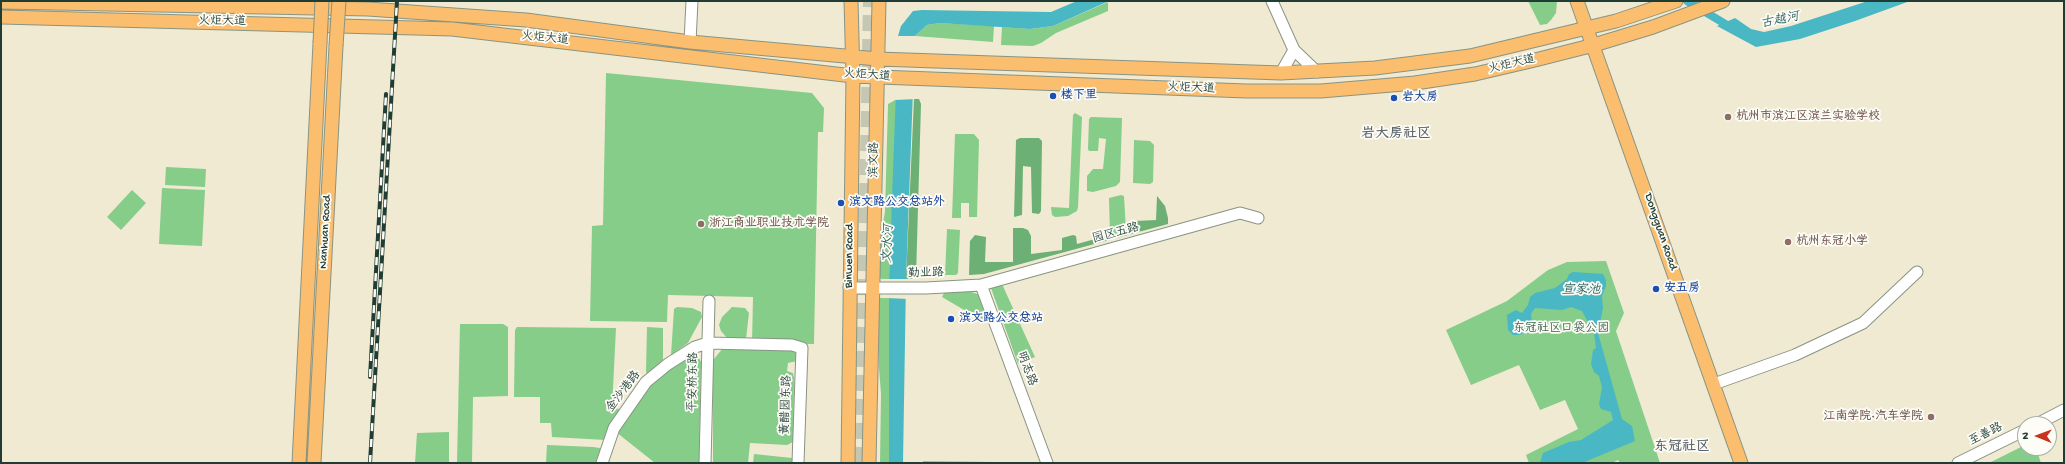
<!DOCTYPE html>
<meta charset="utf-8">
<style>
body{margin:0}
#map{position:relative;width:2065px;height:464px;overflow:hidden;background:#f0ead2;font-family:"Gochi Hand",sans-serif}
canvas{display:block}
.frame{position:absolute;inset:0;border:2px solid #1f3d34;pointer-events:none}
.north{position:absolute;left:2017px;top:416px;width:40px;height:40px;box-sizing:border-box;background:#fdfcf7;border:1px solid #a4b0a9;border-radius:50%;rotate:271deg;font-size:11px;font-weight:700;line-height:16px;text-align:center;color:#1f3d34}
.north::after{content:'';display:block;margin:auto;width:14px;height:18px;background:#c8321e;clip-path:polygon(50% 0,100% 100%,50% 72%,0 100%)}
</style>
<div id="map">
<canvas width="2065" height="464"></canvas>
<div class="frame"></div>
<div class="north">N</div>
</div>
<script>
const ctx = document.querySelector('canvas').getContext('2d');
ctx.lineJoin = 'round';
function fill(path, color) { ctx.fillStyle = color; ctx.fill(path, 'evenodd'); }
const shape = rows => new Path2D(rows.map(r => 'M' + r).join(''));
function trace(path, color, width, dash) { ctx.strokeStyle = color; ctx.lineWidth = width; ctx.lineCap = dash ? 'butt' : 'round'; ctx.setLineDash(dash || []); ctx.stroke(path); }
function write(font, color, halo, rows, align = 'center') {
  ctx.font = font + ' "Gochi Hand","LXGW WenKai TC",sans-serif'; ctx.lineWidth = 3.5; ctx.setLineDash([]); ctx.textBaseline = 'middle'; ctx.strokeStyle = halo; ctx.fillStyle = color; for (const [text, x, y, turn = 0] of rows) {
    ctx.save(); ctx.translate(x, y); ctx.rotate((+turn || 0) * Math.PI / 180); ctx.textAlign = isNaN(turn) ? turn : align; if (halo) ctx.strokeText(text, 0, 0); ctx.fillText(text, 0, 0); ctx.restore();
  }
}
const green = shape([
 [1528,1,1557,1,1556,13,1551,20,1547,24,1540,25],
 [1108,2,1108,11,1056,33,1041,43,1033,46,1001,45,1002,27,1030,29,1053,26],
 [940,23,994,26,993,42,915,36,927,25],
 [606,73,812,93,824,108,823,132,818,132,814,344,752,343,753,297,668,295,667,322,590,321,592,226,603,225],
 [897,99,889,279,882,279,879,278,880,238,885,212,888,104],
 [1075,113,1082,117,1078,207,1077,211,1068,216,1055,217,1052,215,1051,207,1069,208,1073,115],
 [1091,117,1122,118,1120,182,1116,186,1093,192,1087,191,1087,176,1093,169,1103,169,1106,139,1099,138,1098,151,1089,151,1088,149,1089,119],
 [955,134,974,134,979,140,977,217,969,217,969,203,961,203,961,218,952,218],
 [1134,140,1150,141,1154,145,1153,182,1150,184,1133,183],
 [166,167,206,169,205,187,165,185],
 [162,188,205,190,202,246,159,244],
 [132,190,146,203,121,230,107,217],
 [1121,195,1124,196,1126,231,1110,235,1109,198],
 [947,229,960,230,958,273,956,275,945,275],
 [1606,261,1624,313,1616,331,1660,463,1620,463,1618,460,1612,463,1529,463,1526,455,1578,429,1565,400,1540,410,1519,365,1471,385,1446,330,1507,301,1548,270,1567,262],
 [1002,284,1035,357,1018,364,991,288],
 [966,290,980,295,988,316,981,320,942,297,944,293],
 [878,298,889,298,889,463,880,463,881,394,879,368],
 [677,307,692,308,701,312,702,317,688,343,671,355,674,309],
 [732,307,745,308,749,313,746,339,727,338,721,331,719,325,722,317],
 [460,324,503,324,508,327,508,396,473,397,472,463,457,463],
 [517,327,616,328,612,408,620,409,606,440,552,437,551,423,540,423,540,397,514,397,515,330],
 [647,327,663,328,663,360,648,374,646,372],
 [723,348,791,350,797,354,797,361,788,363,787,371,793,373,794,378,793,442,787,445,750,443,748,463,713,463,713,367,714,359],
 [691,354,698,356,701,362,699,463,655,463,616,432,647,385],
 [449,432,449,463,415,463,417,433],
 [547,445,593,447,600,448,602,454,598,463,546,463],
 [2025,445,2025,448,2036,448,2041,463,1989,463],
 [754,454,792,458,792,463,753,463],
 [923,461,996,462,923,463]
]);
const forest = shape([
 [914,99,919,99,921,104,916,277,912,279,906,279],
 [1020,138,1039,138,1042,141,1041,211,1039,214,1032,213,1031,167,1023,166,1022,215,1014,217,1016,140],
 [1157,196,1165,206,1168,218,1168,224,984,274,969,275,970,241,975,235,986,237,985,262,1013,262,1013,228,1023,228,1028,230,1031,236,1031,254,1062,250,1062,238,1073,235,1076,236,1077,244,1135,228,1135,221,1156,220]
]);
const water = shape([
 [1077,1,1109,1,1053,26,1030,29,940,23,927,25,915,36,906,279,903,463,889,463,889,279,898,36,901,26,913,11,922,10,1051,12],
 [1868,1,1910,1,1855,21,1800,39,1756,47,1717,26,1735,18,1751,29,1764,32,1791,26],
 [1573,272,1603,274,1606,280,1606,286,1602,296,1603,308,1598,333,1622,419,1632,426,1635,441,1582,463,1540,463,1543,453,1569,442,1581,440,1613,420,1611,412,1601,409,1599,404,1602,387,1599,376,1594,372,1591,364,1593,350,1596,348,1594,333,1582,311,1571,307,1562,310,1535,308,1531,314,1532,324,1529,329,1520,335,1513,335,1508,330,1507,315,1516,310,1522,313,1528,305,1530,297,1535,293,1555,288,1567,279,1569,274]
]);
const pier = shape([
 [896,36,917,36,916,99,895,100],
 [887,279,908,279,908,299,887,298]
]);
const canal = shape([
 [1687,1,1732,28]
]);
const highwayTunnel = shape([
 [862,463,871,1]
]);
const minor = shape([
 [1272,1,1294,50,1317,72],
 [690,42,692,1],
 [1281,73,1294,50],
 [981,285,1047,463],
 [849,288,926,288,981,285,1240,213,1258,218],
 [1714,384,1795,355,1863,323,1917,272],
 [2037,424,2064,410],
 [602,463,614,428,646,382,668,364,695,347,708,343,792,345,802,348,798,463],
 [705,463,709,301],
 [1958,463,2025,430]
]);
const major = shape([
 [1577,1,1741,463],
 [1,2,368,9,526,20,690,42,878,59,1281,73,1375,68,1470,56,1616,21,1676,1],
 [1,17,452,29,853,76,1246,91,1321,91,1415,83,1475,74,1535,60,1594,45,1653,27,1723,1],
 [299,463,320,43],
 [314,463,336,46],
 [848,463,853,76,851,1],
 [869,463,879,1]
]);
const rail = shape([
 [370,377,386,94],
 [370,463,397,1]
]);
const majorBridge = shape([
 [320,43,322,1],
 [336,46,339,1]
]);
const markers = [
 [1053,96,4,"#1a4fb4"],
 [1394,98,4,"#1a4fb4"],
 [1728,117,4,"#8d6e63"],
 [841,203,4,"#1a4fb4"],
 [701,224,4,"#8d6e63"],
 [1788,242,4,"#8d6e63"],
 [1656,289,4,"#1a4fb4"],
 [951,319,4,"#1a4fb4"],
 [1931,417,4,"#8d6e63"]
];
const streetNames = [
 ["火炬大道",222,22,1],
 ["火炬大道",545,39,6],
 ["火炬大道",1512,65,-13],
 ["火炬大道",867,76,4],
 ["火炬大道",1191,89,2],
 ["滨文路",875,160,-89],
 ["Nanhuan Road",326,232,-87],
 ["Dongguan Road",1660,232,71],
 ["园区五路",1116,234,-15],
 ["Binwen Road",850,256,-89],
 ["勤业路",926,274,-2],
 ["明志路",1026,369,70],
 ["平安桥东路",694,382,-89],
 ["金沙港路",624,392,-53],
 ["黄醋园东路",787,405,-88],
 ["至善路",1986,435,-26]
];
const transitNames = [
 ["楼下里",1061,96],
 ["岩大房",1402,98],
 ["滨文路公交总站外",849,203],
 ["安五房",1664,289],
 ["滨文路公交总站",959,319]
];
const educationNames = [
 ["杭州市滨江区滨兰实验学校",1736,117],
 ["浙江商业职业技术学院",709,224],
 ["杭州东冠小学",1796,242],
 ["江南学院·汽车学院",1923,417,"right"]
];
const parkNames = [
 ["东冠社区口袋公园",1561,329]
];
const waterNames = [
 ["古越河",1780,21,-11],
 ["文水河",889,244,-87],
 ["宣家池",1581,291]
];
const quarterNames = [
 ["岩大房社区",1396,135],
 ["东冠社区",1682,448]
];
fill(green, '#85cd89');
fill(forest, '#6cb075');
fill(water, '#49b7c4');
fill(pier, '#f0ead2');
trace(canal, '#49b7c4', 8);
trace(highwayTunnel, '#c6c7b2', 16, [16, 8]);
trace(minor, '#889483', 13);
trace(major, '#889483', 15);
trace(minor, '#fff', 11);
trace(major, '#fbbe6e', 13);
trace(rail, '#1f3d34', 4);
trace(rail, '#fdfcf7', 2.5, [8]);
trace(majorBridge, '#889483', 15, []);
trace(majorBridge, '#fbbe6e', 13);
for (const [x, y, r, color] of markers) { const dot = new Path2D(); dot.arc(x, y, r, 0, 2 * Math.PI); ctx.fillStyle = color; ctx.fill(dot); trace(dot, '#fdfcf7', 1.5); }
write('12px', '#1f3d34', '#fdfcf7', streetNames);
write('bold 12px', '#164399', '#fdfcf7', transitNames, 'left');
write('bold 12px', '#785e54', '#fdfcf7', educationNames, 'left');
write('12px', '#386149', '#fdfcf7', parkNames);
write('italic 13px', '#2c625f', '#fdfcf7', waterNames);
write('bold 14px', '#5b636a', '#fdfcf7', quarterNames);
</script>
